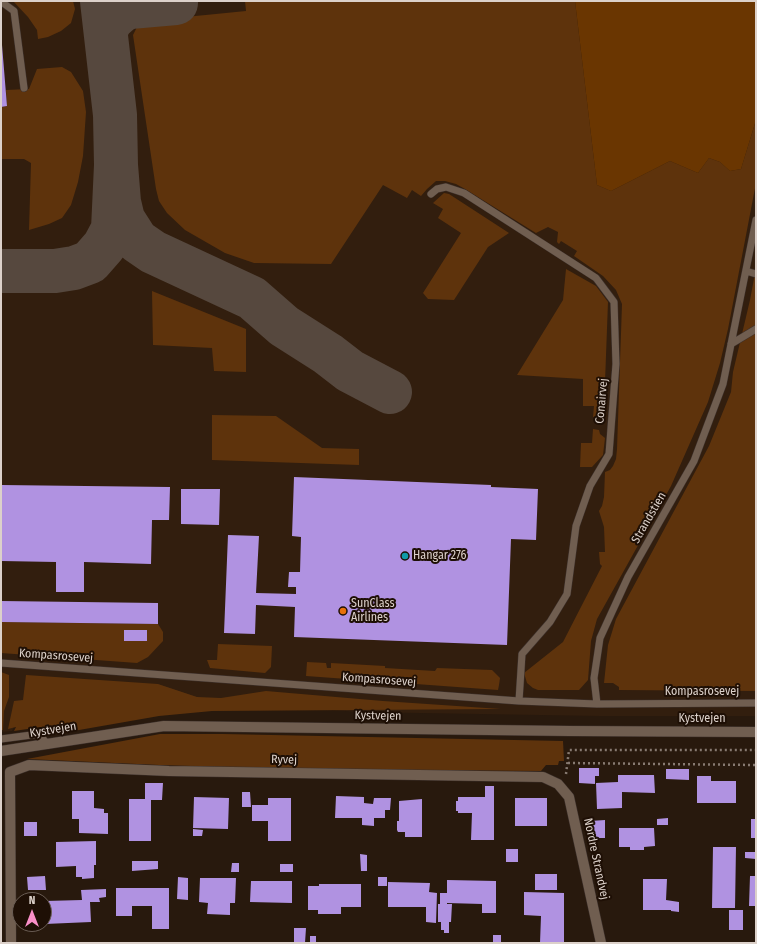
<!DOCTYPE html>
<style>
body{margin:0}
#map{position:relative;width:757px;height:944px;overflow:hidden;background:#28190d;font-family:"Fira Sans Condensed",sans-serif}
canvas{display:block}
.frame{position:absolute;inset:0;border:2px solid #dcd1ca;pointer-events:none}
.north{position:absolute;left:12px;top:892px;width:40px;height:40px;box-sizing:border-box;background:#1e0f05;border:1px solid #6a5d54;border-radius:50%;rotate:0deg;font-size:11px;font-weight:700;line-height:16px;text-align:center;color:#dcd1ca}
.north::after{content:'';display:block;margin:auto;width:14px;height:18px;background:#fa8fc8;clip-path:polygon(50% 0,100% 100%,50% 72%,0 100%)}
</style>
<div id="map">
<canvas width="757" height="944"></canvas>
<div class="frame"></div>
<div class="north">N</div>
</div>
<script>
const ctx = document.querySelector('canvas').getContext('2d');
ctx.lineJoin = 'round';
function fill(path, color) { ctx.fillStyle = color; ctx.fill(path, 'evenodd'); }
const shape = rows => new Path2D(rows.map(r => 'M' + r).join(''));
function trace(path, color, width, dash) { ctx.strokeStyle = color; ctx.lineWidth = width; ctx.lineCap = dash ? 'butt' : 'round'; ctx.setLineDash(dash || []); ctx.stroke(path); }
function write(font, color, halo, rows, align = 'center') {
  ctx.font = font + ' "Fira Sans Condensed",sans-serif'; ctx.lineWidth = 4; ctx.setLineDash([]); ctx.textBaseline = 'middle'; ctx.strokeStyle = halo; ctx.fillStyle = color; for (const [text, x, y, turn = 0] of rows) {
    ctx.save(); ctx.translate(x, y); ctx.rotate((+turn || 0) * Math.PI / 180); ctx.textAlign = isNaN(turn) ? turn : align; if (halo) ctx.strokeText(text, 0, 0); ctx.fillText(text, 0, 0); ctx.restore();
  }
}
const built = shape([
 [1,1,756,1,756,716,599,716,359,712,33,688,12,731,1,732]
]);
const green = shape([
 [13,1,73,1,75,9,71,23,61,31,48,37,38,39,37,30,28,17],
 [245,1,575,1,597,185,611,191,670,161,698,173,709,158,720,162,730,171,741,169,756,120,756,183,728,329,720,363,708,402,671,486,597,619,591,641,588,680,579,690,538,690,533,688,527,683,524,673,563,642,602,566,600,564,599,552,605,552,604,527,599,511,602,506,604,497,605,472,610,470,613,466,616,459,617,449,622,304,616,290,603,276,574,256,577,251,561,241,559,244,557,242,558,232,548,227,536,233,465,189,456,184,445,181,436,181,427,189,421,196,412,190,407,198,383,185,331,264,254,263,225,253,185,230,167,213,159,201,156,189,133,35,138,25,145,21,246,11],
 [62,67,71,72,83,91,86,112,83,156,78,182,71,205,62,218,49,224,29,230,31,163,24,159,1,159,1,107,7,106,6,90,29,89,37,69],
 [444,193,449,194,509,233,488,247,454,300,428,299,423,293,461,233,438,218,443,209,433,203],
 [756,268,756,691,619,690,619,687,613,683,604,683,608,645,616,619,709,446,731,392,733,372,750,300],
 [566,269,596,286,608,302,604,409,598,416,593,417,594,406,583,406,583,379,517,375,563,300],
 [152,291,246,329,246,372,214,371,212,348,153,345],
 [212,415,276,416,322,448,359,449,359,465,212,460],
 [593,429,599,430,600,434,605,438,603,455,592,467,580,467,581,443,592,443],
 [1,622,158,624,163,632,163,641,148,657,137,663,1,653],
 [218,644,272,646,271,667,265,673,210,668,207,660,217,660],
 [307,662,326,663,327,668,331,668,331,663,385,666,385,668,435,671,437,668,492,670,500,678,499,685,498,690,306,676],
 [1,672,9,675,9,697,4,711,3,730,1,730],
 [26,675,158,684,197,697,221,698,266,691,383,701,501,709,212,711,159,716,62,733,49,734,47,728,42,729,41,727,14,731,16,727,8,729,14,701,23,700],
 [160,734,223,734,563,741,564,761,559,761,558,765,546,765,541,771,282,769,159,765,27,759]
]);
const forest = shape([
 [575,1,756,1,756,120,741,169,730,171,720,162,709,158,698,173,670,161,611,191,597,185]
]);
const taxiway = shape([
 [106,29,112,19,121,11,130,7,176,3],
 [116,165,119,202,123,219,137,241,153,252,252,298,284,326,328,354,350,371,390,392],
 [1,271,55,271,74,268,90,262,104,246,113,229,116,165,115,115,102,1]
]);
const building = shape([
 [1,45,2,45,7,106,1,107],
 [294,477,491,485,491,487,538,489,536,540,511,539,507,645,294,637,295,607,256,605,255,634,224,633,228,535,259,536,256,593,296,594,296,587,288,587,289,572,300,572,301,537,292,536],
 [1,485,170,487,169,520,152,520,151,564,84,562,84,592,56,592,56,562,1,561],
 [181,489,220,489,219,525,181,524],
 [1,601,158,603,158,624,1,622],
 [124,630,147,630,147,641,124,641],
 [579,768,599,768,599,776,595,776,595,784,579,783],
 [666,769,689,769,689,780,666,779],
 [618,775,654,775,655,793,622,792,622,808,597,809,596,783,618,782],
 [697,776,711,776,711,781,736,781,736,803,697,803],
 [145,783,163,783,162,800,151,800,151,841,129,841,129,799,145,799],
 [485,786,494,786,494,840,471,840,472,813,458,813,458,811,456,811,456,801,458,801,458,797,485,797],
 [72,791,94,791,94,808,104,809,104,813,108,813,108,834,79,833,79,819,72,819],
 [242,792,250,792,251,807,242,807],
 [336,796,364,797,364,803,373,804,374,798,391,798,390,810,385,810,385,818,374,818,374,826,362,825,362,818,335,818],
 [194,797,229,798,228,829,193,828],
 [268,798,291,798,291,841,268,841,268,821,252,821,252,805,268,805],
 [515,798,547,798,547,826,515,826],
 [422,799,422,837,405,837,405,832,398,832,397,830,397,821,399,821,399,801],
 [668,818,668,825,657,825,657,819],
 [751,819,756,819,756,838,751,838],
 [605,820,605,838,590,838,590,821],
 [24,822,37,822,37,836,24,836],
 [619,828,654,828,655,846,644,847,644,850,630,850,630,847,619,847],
 [193,829,203,830,202,836,193,836],
 [96,841,96,865,94,865,94,878,82,879,82,877,76,877,76,866,56,867,56,842],
 [713,847,736,847,735,908,712,908],
 [506,849,518,849,518,862,506,862],
 [745,852,756,852,756,859,745,858],
 [360,854,367,855,367,871,361,871],
 [132,861,158,861,158,869,132,871],
 [232,863,239,863,239,872,231,872],
 [280,864,293,864,293,872,280,872],
 [535,874,557,874,557,890,535,890],
 [45,876,46,890,28,890,27,877],
 [750,876,756,876,756,906,749,906],
 [178,877,188,878,188,900,177,899],
 [378,877,387,877,387,886,378,886],
 [200,878,236,878,235,903,230,903,230,915,207,914,208,903,199,902],
 [643,879,667,879,666,900,679,902,679,912,671,911,671,910,643,910],
 [447,880,496,881,496,913,482,913,482,904,447,903,447,904,452,904,451,922,449,922,449,933,444,933,444,930,441,930,441,922,438,922,438,904,440,904,440,893,447,893],
 [251,881,292,881,292,903,250,902],
 [388,882,430,883,429,892,437,893,436,923,426,922,426,907,388,907],
 [319,884,361,884,361,907,341,907,341,914,318,914,318,910,308,910,308,886,319,886],
 [116,888,169,888,169,929,152,929,152,906,132,906,132,916,116,916],
 [106,889,106,897,99,898,100,902,90,902,91,922,45,924,45,901,82,900,81,890],
 [524,892,564,893,564,943,540,943,541,916,524,915],
 [26,896,39,896,39,900,26,900],
 [729,910,743,910,743,930,729,930],
 [294,928,306,928,305,943,294,943],
 [493,935,501,935,501,943,493,943],
 [310,936,316,936,316,943,310,943]
]);
const path = shape([
 [568,763,756,765],
 [566,774,569,750,756,750]
]);
const lane = shape([
 [1,3,3,3,14,11,24,88],
 [431,194,437,189,446,187,464,193,596,278,614,302,616,364,609,454,590,486,576,526,567,594,550,622,522,654,519,701],
 [746,271,756,274],
 [731,344,756,329],
 [1,663,519,701,597,704,756,703],
 [597,704,594,678,600,638,628,577,694,461,723,384,756,220],
 [1,739,39,734,48,745]
]);
const street = shape([
 [11,943,10,772,29,765,169,771,543,777,558,784,569,797,601,943]
]);
const secondary = shape([
 [1,751,164,726,570,731,756,732]
]);
const markers = [
 [405,556,4,"#0f9aa8"],
 [343,611,4,"#e8710a"]
];
const streetNames = [
 ["Conairvej",602,401,-85],
 ["Strandstien",649,518,-60],
 ["Kompasrosevej",56,656,4],
 ["Kompasrosevej",379,680,4],
 ["Kompasrosevej",702,692],
 ["Kystvejen",378,716,1],
 ["Kystvejen",702,719],
 ["Kystvejen",53,730,-9],
 ["Ryvej",284,760,1],
 ["Nordre Strandvej",596,859,78]
];
const poiNames = [
 ["Hangar 276",413,556],
 ["SunClass",351,604],
 ["Airlines",351,618]
];
fill(built, '#321e0e');
fill(green, '#5e330c');
fill(forest, '#6a3601');
trace(taxiway, '#56483e', 44);
fill(building, '#b092e1');
trace(lane, '#3d312c', 8);
trace(street, '#3d312c', 11);
trace(secondary, '#3d312c', 11);
trace(path, '#877a71', 2.5, [2, 3]);
trace(lane, '#705e50', 7);
trace(street, '#705e50', 10);
trace(secondary, '#705e50', 10);
for (const [x, y, r, color] of markers) { const dot = new Path2D(); dot.arc(x, y, r, 0, 2 * Math.PI); ctx.fillStyle = color; ctx.fill(dot); trace(dot, '#1e0f05', 1.5); }
write('12px', '#dcd1ca', '#1e0f05', streetNames);
write('12px', '#dcd1ca', '#1e0f05', poiNames, 'left');
</script>
